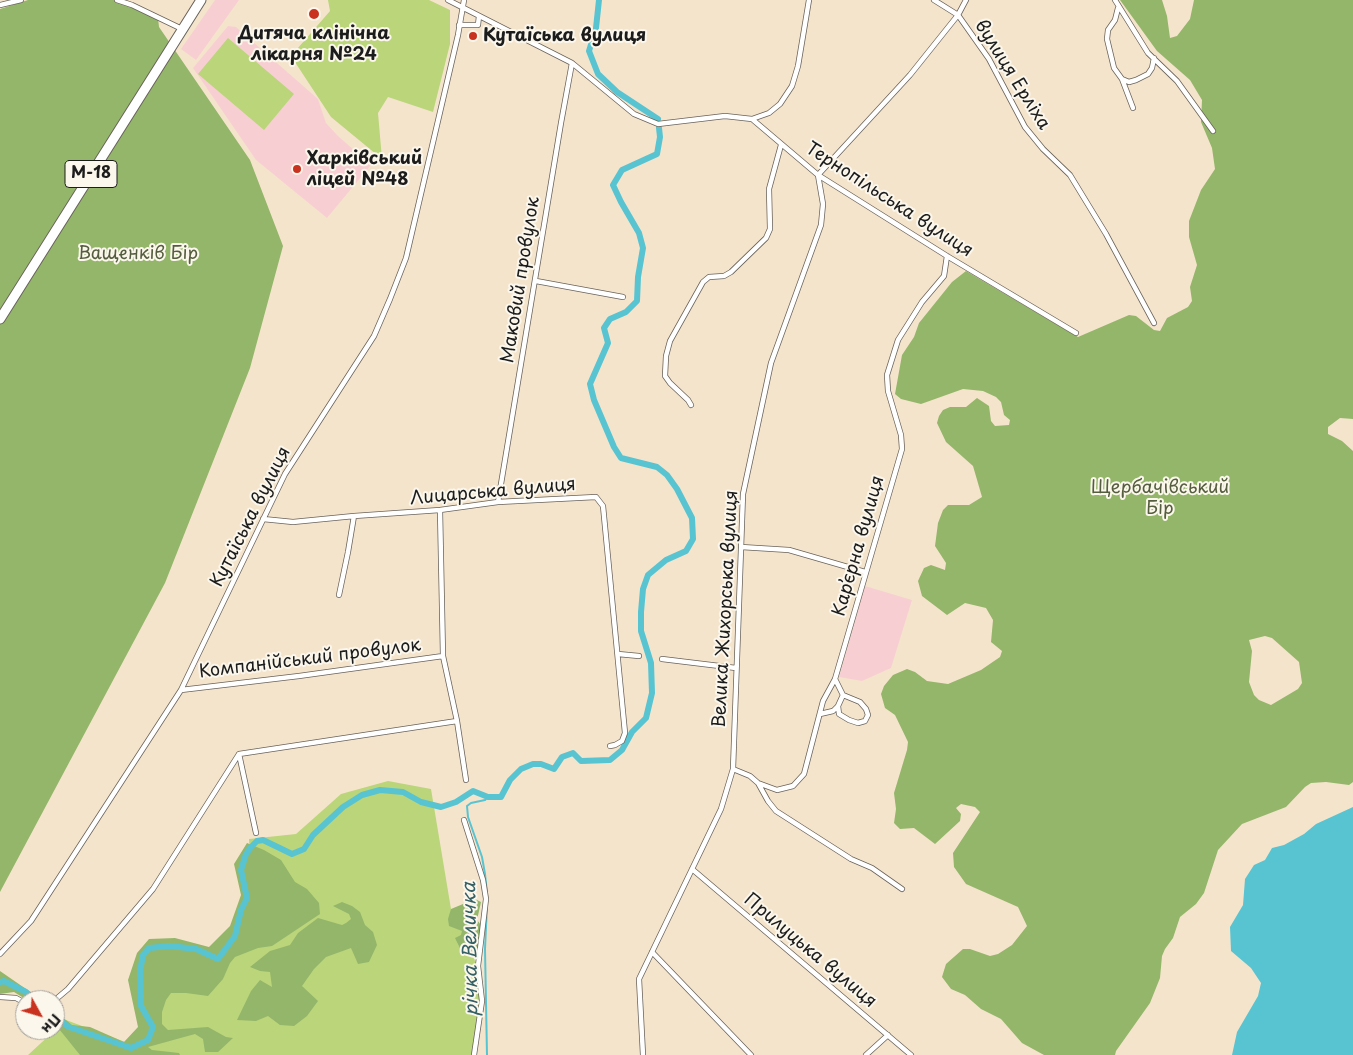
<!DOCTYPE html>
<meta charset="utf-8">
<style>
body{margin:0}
#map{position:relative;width:1353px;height:1055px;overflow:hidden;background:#f5e4cc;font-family:"Playpen Sans",sans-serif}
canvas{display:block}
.north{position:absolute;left:15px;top:990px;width:50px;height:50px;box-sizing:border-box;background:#fbf7ec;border:1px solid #a29f99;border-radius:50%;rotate:129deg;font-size:14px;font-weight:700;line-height:20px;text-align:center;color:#1c1c1c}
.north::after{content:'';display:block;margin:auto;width:18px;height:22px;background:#c8321e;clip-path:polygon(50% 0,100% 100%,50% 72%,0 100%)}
</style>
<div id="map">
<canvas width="1353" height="1055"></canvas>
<div class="north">Пн</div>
</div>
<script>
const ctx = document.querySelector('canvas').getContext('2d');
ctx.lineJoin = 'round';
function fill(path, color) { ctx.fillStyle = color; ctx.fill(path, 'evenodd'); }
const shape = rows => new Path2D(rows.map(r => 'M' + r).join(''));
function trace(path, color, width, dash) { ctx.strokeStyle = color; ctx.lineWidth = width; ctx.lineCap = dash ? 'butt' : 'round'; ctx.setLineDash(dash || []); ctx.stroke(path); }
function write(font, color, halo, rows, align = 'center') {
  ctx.font = font + ' "Playpen Sans",sans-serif'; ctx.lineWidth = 4; ctx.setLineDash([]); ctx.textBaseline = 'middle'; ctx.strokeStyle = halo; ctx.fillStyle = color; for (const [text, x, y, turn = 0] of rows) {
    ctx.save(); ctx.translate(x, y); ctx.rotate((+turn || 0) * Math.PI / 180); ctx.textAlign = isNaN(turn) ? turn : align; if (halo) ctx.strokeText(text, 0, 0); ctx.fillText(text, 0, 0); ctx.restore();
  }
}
const built = shape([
 [215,0,239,0,196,60,181,49],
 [228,26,236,27,318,99,326,123,338,136,371,165,327,218,256,160,193,68],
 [865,586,912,600,891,668,862,681,839,677]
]);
const green = shape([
 [328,0,429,0,450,10,450,44,433,112,388,97,378,113,382,159,331,117,291,56,330,11],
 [228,38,294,94,264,130,198,74],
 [388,781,431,789,451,909,469,938,477,969,482,1001,474,1055,28,1055,66,1020,128,1043,179,974,254,933,249,839,296,834,341,794]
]);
const forest = shape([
 [28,0,117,0,158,18,159,27,250,160,283,246,250,368,165,583,0,892,0,9],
 [1120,0,1162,0,1167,16,1170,38,1177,36,1190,19,1194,0,1353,0,1353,419,1340,418,1328,427,1328,434,1342,441,1353,451,1353,782,1349,785,1326,782,1311,783,1305,787,1286,807,1242,824,1218,850,1204,893,1196,904,1180,917,1173,938,1165,949,1162,956,1160,978,1150,1003,1116,1051,1115,1055,1044,1055,1022,1043,1001,1019,981,1009,965,995,951,989,942,977,946,964,963,949,970,949,990,956,998,954,1012,945,1027,926,1018,907,966,884,954,867,953,853,980,812,975,807,961,804,956,808,961,814,960,821,935,844,914,828,900,829,894,823,896,809,894,793,907,750,908,742,895,715,885,708,881,694,884,686,893,675,907,669,915,672,927,681,948,684,981,670,1000,657,1002,651,991,642,993,620,986,608,965,603,947,615,922,596,918,581,924,568,931,565,945,570,946,563,935,546,938,523,943,510,948,505,969,505,982,497,973,466,946,442,937,423,939,416,943,410,950,407,966,407,977,398,989,406,991,421,995,426,1009,425,1010,420,1004,415,1001,402,996,397,983,391,963,389,921,404,901,399,895,394,902,355,914,337,919,323,952,282,966,271,1078,337,1129,315,1136,316,1154,330,1160,331,1167,318,1188,307,1192,301,1190,287,1197,265,1189,237,1189,221,1201,190,1215,169,1212,148,1201,122,1202,100,1190,80,1157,51],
 [1265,636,1272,638,1299,662,1302,683,1298,689,1271,705,1259,700,1254,695,1249,682,1252,651,1249,640],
 [247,843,264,850,281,860,295,882,307,889,319,903,320,914,272,946,258,948,235,957,230,963,223,979,208,996,186,993,171,993,166,1000,162,1012,162,1024,168,1030,208,1027,226,1037,233,1038,218,1052,205,1052,203,1039,195,1034,148,1047,152,1050,179,1053,180,1055,80,1055,55,1024,55,1011,72,1025,90,1027,124,1042,138,1027,128,980,137,953,149,939,175,938,209,947,230,926,241,895,234,864],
 [475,899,481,902,477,920,481,925,478,948,469,952,460,948,455,938,461,935,462,931,449,926,448,919,451,909],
 [342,902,352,906,360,912,365,925,373,932,377,945,369,962,358,964,351,948,326,957,314,969,302,986,318,1001,307,1016,294,1026,280,1025,268,1016,256,1021,237,1020,251,991,260,980,272,987,270,972,260,971,250,967,270,951,290,945,298,933,318,918,342,925,346,923,351,919,349,914,333,906],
 [0,971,42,1000,27,1000,14,992,0,994]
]);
const water = shape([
 [1353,807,1353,1055,1232,1055,1237,1032,1258,996,1261,983,1251,968,1231,951,1230,927,1243,905,1245,879,1254,865,1265,860,1272,848,1284,845,1304,834,1316,824]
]);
const stream = shape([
 [487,893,485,874,482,857,468,817,467,806,471,803,485,800,488,797],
 [487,1055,485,949,487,905]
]);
const canal = shape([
 [599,0,596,28,589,51,598,74,617,92,658,119],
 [0,982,4,981,26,992,35,1000],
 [55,1017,69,1027,131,1048,148,1040,153,1027,141,1006,140,971,143,955,149,948,170,946,196,949,218,959,235,936,241,910,247,898,241,870,246,854,251,847,257,841,263,840,292,854,304,849,313,835,343,807,362,795,380,790,403,792,421,802,441,807,456,802,473,791,488,797,501,797,510,780,521,769,533,764,541,764,554,769,562,757,573,753,581,761,610,760,622,750,632,732,646,718,652,693,651,663,641,631,641,612,643,589,648,575,666,560,686,551,693,539,692,518,677,489,667,475,657,467,621,458,614,447,594,400,590,384,608,343,604,328,610,319,626,312,637,301,638,277,643,248,639,233,621,202,613,185,622,170,657,154,660,137,659,128]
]);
const street = shape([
 [117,0,132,5,182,29],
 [448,0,572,63,634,114,658,124,725,116,752,119,818,175,947,256,1076,333],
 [934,0,958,15,989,59,1025,127,1043,149,1070,175,1106,234,1154,323],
 [1115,0,1148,53,1177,81,1213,131],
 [0,5,21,0],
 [1118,8,1115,20,1108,30,1107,39,1114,68,1122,79,1129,82,1136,80,1148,74,1152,68,1154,58],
 [459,27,459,25,478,25,479,16],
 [1122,79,1133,108],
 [752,119,769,113,780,104,792,86,798,66,809,0],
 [536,281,623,297],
 [691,405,688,400,670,383,665,376,666,356,670,341,703,282,709,277,724,276,731,272,766,238,770,229,769,189,781,145],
 [498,502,561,123,572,63],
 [440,510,443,656,457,721,466,780],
 [263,519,293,522,354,516,440,510,498,502,596,497,603,506,625,733,622,741,615,745,610,746],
 [741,547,789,550,865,572],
 [339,595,348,552,354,516],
 [618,654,639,656],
 [662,659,736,668],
 [835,679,843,695,860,702,866,709,868,715,865,721,858,723,849,720,839,714,838,706],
 [181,690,299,676,443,656],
 [820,714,833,711,838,706,843,695],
 [239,754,256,833],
 [733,769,750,776,758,783,777,790,793,786,804,774,823,701,835,679,902,449,901,435,888,391,887,375,898,340,922,302,944,276,947,256],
 [758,783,768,801,776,811,851,859,872,868,902,889],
 [464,820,483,880,486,899,478,966,482,1001,474,1055],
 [692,869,911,1055],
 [652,952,751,1055],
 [0,954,31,921,181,690,285,474,374,336,390,299,406,258,458,35,464,0],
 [0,997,16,998,25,1003],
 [55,1000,68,989,153,889,239,754,457,721],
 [643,1055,639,979,721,809,733,769,743,494,771,363,821,225,823,204,818,175,910,75,958,15,966,0],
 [866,1055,888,1035]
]);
const highway = shape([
 [0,319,201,0]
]);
const markers = [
 [314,14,6,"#c8321e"],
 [473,36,5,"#c8321e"],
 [297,169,5,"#c8321e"]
];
const shields = [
 [91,174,52]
];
const shieldNames = [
 ["М-18",91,174]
];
const poiNames = [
 ["Дитяча клінічна",314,34,"center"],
 ["лікарня №24",314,55,"center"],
 ["Кутаїська вулиця",483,36],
 ["Харківський",307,159],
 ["ліцей №48",307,180]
];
const streetNames = [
 ["вулиця Ерліха",1012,75,58],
 ["Тернопільська вулиця",889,200,33],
 ["Маковий провулок",521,280,-81],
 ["Лицарська вулиця",493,492,-5],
 ["Кутаїська вулиця",251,517,-63],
 ["Кар’єрна вулиця",859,546,-74],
 ["Велика Жихорська вулиця",726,609,-87],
 ["Компанійський провулок",310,659,-7],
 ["Прилуцька вулиця",810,951,40]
];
const parkNames = [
 ["Ващенків Бір",138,254],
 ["Щербачівський",1160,488],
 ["Бір",1160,509]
];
const waterNames = [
 ["річка Величка",471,949,-91]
];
fill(built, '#f7cfd2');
fill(green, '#bbd57a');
fill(forest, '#94b66a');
fill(water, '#58c4d1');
trace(stream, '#58c4d1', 2);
trace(canal, '#58c4d1', 6);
trace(street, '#68625a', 6);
trace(highway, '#68625a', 11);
trace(street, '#fff', 4.5);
trace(highway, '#fff', 9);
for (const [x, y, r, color] of markers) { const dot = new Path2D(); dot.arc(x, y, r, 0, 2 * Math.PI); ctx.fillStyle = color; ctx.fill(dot); trace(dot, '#fbf7ec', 2); }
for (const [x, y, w] of shields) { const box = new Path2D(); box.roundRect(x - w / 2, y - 13.5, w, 27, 4); ctx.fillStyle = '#fbf7ec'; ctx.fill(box); trace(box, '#1c1c1c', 1); }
write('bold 16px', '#1c1c1c', null, shieldNames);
write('bold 18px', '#1c1c1c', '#fbf7ec', poiNames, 'left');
write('18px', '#1c1c1c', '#fbf7ec', streetNames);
write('18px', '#545d3d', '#fbf7ec', parkNames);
write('italic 19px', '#345f64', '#fbf7ec', waterNames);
</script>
